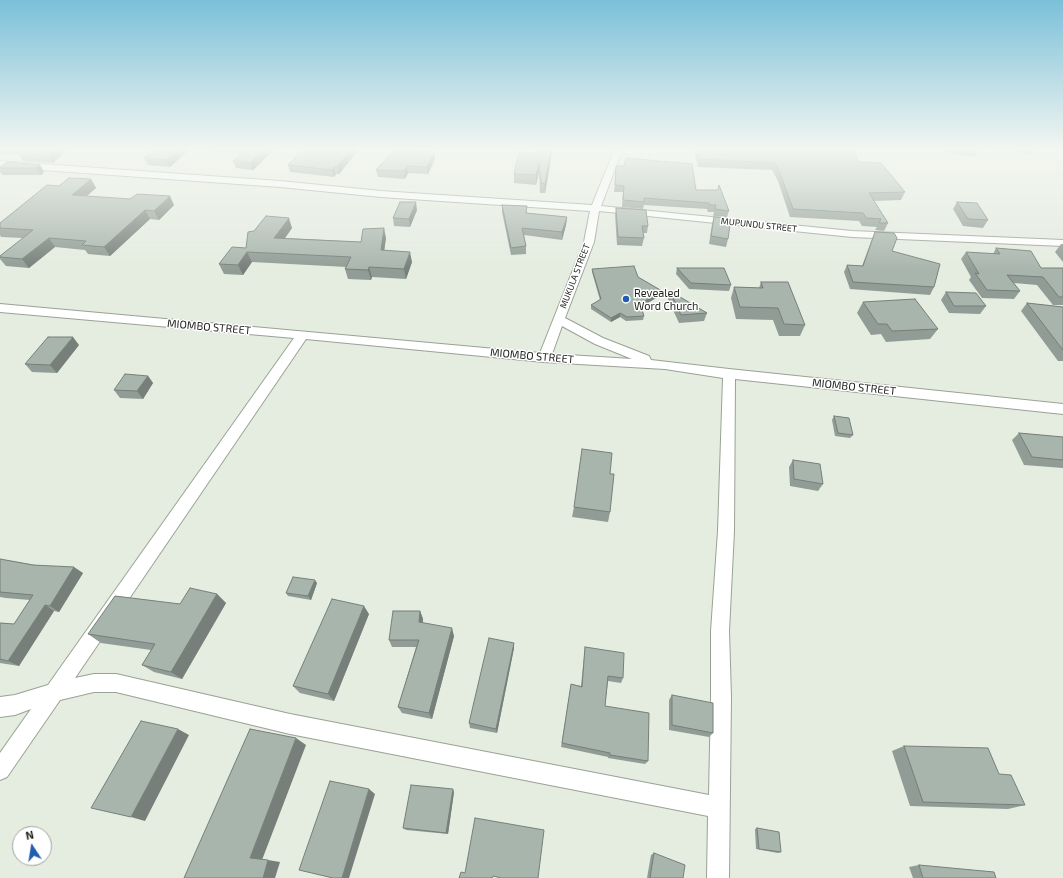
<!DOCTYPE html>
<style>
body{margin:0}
#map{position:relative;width:1063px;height:878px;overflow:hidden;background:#e5ece0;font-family:"Exo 2",sans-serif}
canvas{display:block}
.north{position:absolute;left:12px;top:826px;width:40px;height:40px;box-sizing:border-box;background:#fff;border:1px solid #a4a5a3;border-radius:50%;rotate:348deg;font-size:11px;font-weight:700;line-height:16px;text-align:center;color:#1c1f1a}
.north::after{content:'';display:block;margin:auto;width:14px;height:18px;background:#215eb0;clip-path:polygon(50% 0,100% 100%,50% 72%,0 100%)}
</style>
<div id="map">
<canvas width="1063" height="878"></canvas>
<div class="north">N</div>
</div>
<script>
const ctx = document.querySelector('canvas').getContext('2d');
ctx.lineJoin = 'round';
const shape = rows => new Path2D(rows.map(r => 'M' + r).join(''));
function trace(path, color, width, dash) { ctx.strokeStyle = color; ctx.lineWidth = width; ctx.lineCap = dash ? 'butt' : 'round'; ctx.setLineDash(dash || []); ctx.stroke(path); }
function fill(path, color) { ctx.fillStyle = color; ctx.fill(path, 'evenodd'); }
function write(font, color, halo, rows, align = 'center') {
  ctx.font = font + ' "Exo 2",sans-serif'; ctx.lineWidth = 3; ctx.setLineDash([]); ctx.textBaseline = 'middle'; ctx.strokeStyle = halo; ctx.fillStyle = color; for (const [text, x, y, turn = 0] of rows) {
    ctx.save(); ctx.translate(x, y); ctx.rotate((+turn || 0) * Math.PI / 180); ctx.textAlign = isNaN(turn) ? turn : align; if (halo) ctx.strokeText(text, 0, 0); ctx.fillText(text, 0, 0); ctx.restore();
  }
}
const street = shape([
 [615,148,623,148,601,206,852,231,1063,240,1063,246,852,237,599,211,594,242,565,318,603,338,649,356,651,360,729,369,1063,404,1063,414,735,379,734,531,729,631,731,697,729,878,707,878,708,816,290,734,116,692,94,692,60,700,7,777,0,780,0,753,31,709,15,715,0,717,0,697,15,695,48,685,294,338,0,312,0,304,540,353,584,242,590,211,381,197,280,187,0,167,0,161,280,181,381,191,592,205,615,148],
 [562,326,595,344,632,359,552,354,562,326],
 [306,339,544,362,665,369,723,378,718,531,711,631,711,697,709,795,290,714,116,674,94,674,75,678,306,339]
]);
const wall = shape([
 [0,148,69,148,53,163,23,161,19,155,0,154],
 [156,148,276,148,253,170,236,168,233,161,242,153,189,150,170,167,148,165,144,158],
 [360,148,339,174,336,174,334,177,290,172,288,165],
 [396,148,421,148,419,151,434,152,435,159,428,174,408,173,405,179,378,177,376,170],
 [537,148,552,148,552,153,545,193,540,193,539,172,536,185,514,183,514,174,537,153],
 [693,148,853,148,859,162,905,192,901,200,874,201,888,223,884,231,875,230,877,227,862,226,859,221,790,217,778,181,772,170,698,167],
 [948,148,978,148,979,150,975,157,948,153],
 [983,148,1036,148,1032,155,1004,149,1003,151],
 [40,165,44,172,41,175,3,175,0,172,0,167],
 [616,172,696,190,718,190,719,185,729,211,727,217,713,216,714,212,708,212,707,209,644,205,643,209,622,207,623,192,614,192],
 [91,179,96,188,86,196,174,205,159,220,150,219,110,256,88,254,85,250,55,247,29,268,6,266,0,259,0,256,23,238,1,237,0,235,0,223,59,186],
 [957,202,988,220,983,228,963,226,953,209],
 [502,205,527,213,567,217,566,225,562,240,524,235,526,246,526,254,511,255,502,212],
 [616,208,648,226,647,233,643,233,644,238,642,246,617,245,615,215],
 [417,210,410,227,394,226,393,218],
 [714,217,728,239,726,247,709,244,712,224],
 [292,228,285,238,361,242,386,238,384,250,412,262,406,279,372,277,371,280,348,279,345,269,347,267,252,262,243,275,224,274,219,264,246,248],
 [875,232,892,251,934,287,930,295,850,289,844,272,847,265,862,266,872,239],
 [1061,244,1063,244,1063,262,1055,252],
 [996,248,1041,268,1063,268,1063,305,1053,305,1037,285,1014,283,1020,291,1014,299,982,298,969,280,971,277,961,259,966,252,993,254],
 [677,268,731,285,729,291,689,289,676,274],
 [592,269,638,277,662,291,661,295,641,307,644,316,643,320,626,321,620,317,611,322,591,309,591,305,600,300,592,272],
 [761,282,805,325,800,336,779,336,773,320,736,319,731,298,734,287,759,288],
 [670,291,707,313,704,321,679,323,668,299],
 [946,292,986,306,980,314,949,313,941,300],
 [863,302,938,329,930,339,886,342,881,334,871,335,857,313],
 [1027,303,1063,307,1063,361,1058,361,1021,311],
 [79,345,57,373,32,372,25,364],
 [148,376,153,383,143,399,120,398,114,390],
 [834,416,853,435,850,438,835,436,832,420],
 [1019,433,1063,437,1063,468,1024,465,1012,440],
 [793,460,823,484,818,491,790,486,789,467],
 [610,474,610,512,608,522,572,517,574,507],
 [0,559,83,573,59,612,54,611,19,666,0,663,0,623,14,624,30,600,6,598,0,597],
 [317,583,311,600,288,596,286,593],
 [217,594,226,603,182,679,154,672,142,665,151,650,101,643,88,634,180,604],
 [420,611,423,619,423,623,454,636,432,719,402,713,398,707,416,647,392,647,389,640],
 [369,614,334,701,300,693,293,686],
 [514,643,514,648,497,733,470,728,469,723],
 [585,647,623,678,621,683,608,681,605,706,648,761,645,764,608,758,608,757,561,747,571,684,581,686],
 [672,695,713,733,709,737,669,730,669,700],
 [904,746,999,774,1025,805,1008,809,910,806,892,751],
 [454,792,448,834,406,830,403,828],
 [757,828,781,852,778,853,756,849,755,829],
 [654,853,683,878,647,878,651,855],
 [919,865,996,878,913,878,909,867]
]);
const shadedWall = shape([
 [55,148,69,148,53,163,48,155],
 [179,148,188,148,189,150,170,167,167,160],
 [266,148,276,148,253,170,250,163],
 [352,148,360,148,339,174,337,167],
 [414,148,421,148,413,158,412,151],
 [551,148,552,148,552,153,545,193,545,184],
 [434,152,435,159,428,174,427,167],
 [539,163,539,172,536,185,536,175],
 [40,165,44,172,41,175,36,168],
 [407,166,408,173,405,179,404,171],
 [334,167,336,174,334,177,332,170],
 [91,179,96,188,78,204,72,195],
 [170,196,174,205,159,220,154,211],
 [416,202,417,210,410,227,409,219],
 [145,210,150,219,110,256,104,247],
 [567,217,566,225,562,240,562,232],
 [289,218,292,228,278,248,274,238],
 [384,228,386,238,383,260,381,250],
 [49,238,55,247,29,268,22,259],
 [247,252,252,262,243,275,238,265],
 [410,252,412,262,406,279,404,269],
 [369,267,372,277,371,280,368,270],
 [662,291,661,295,639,308,640,304],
 [620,313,620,317,611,322,611,318],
 [73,337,79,345,57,373,50,365],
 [148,376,153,383,143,399,137,391],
 [74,567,83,573,59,612,50,606],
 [315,580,317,583,311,600,308,596],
 [217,594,226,603,182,679,171,672],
 [45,605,54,611,19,666,8,661],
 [364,606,369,614,334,701,328,694],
 [420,611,423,619,422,630,419,622],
 [452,628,454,636,432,719,429,713],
 [514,643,514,648,497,733,496,729],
 [178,729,189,735,145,821,131,817],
 [296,738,306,745,262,860,250,858],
 [369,789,375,794,349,878,342,878],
 [453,789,454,792,448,834,446,833],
 [268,860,280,862,275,878,263,878]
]);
const building = shape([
 [24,148,55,148,48,155,18,153,24,148],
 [156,148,179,148,167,160,144,158,156,148],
 [247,148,266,148,250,163,233,161,247,148],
 [304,148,352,148,337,167,334,167,332,170,288,165,304,148],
 [396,148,414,148,412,151,434,152,427,167,407,166,404,171,376,170,396,148],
 [537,148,551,148,545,184,541,183,539,163,536,175,514,174,519,152,538,153,537,148],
 [697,148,853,148,859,162,881,163,905,192,869,193,888,223,879,223,881,219,866,218,863,213,793,209,780,173,775,163,699,159,697,148],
 [967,148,978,148,979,150,967,148],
 [626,158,692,164,696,190,718,190,719,185,729,211,715,209,716,205,709,205,709,203,644,198,644,202,623,200,624,186,615,185,616,166,624,166,626,158],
 [7,162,40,165,36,168,0,168,0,167,7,162],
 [69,178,91,179,72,195,130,199,137,194,170,196,154,211,145,210,104,247,82,245,86,241,49,238,22,259,0,257,0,256,33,230,0,228,0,223,47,185,59,186,69,178],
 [400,202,416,202,409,219,393,218,400,202],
 [957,202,977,203,988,220,968,219,957,202],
 [502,205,527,206,526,213,567,217,562,232,522,228,526,246,511,248,502,205],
 [616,208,646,210,648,226,642,226,644,238,618,237,616,208],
 [266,216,289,218,274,238,361,242,363,229,384,228,381,250,410,252,404,269,369,267,368,270,345,269,351,257,247,252,238,265,219,264,232,247,246,248,248,232,254,231,266,216],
 [714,217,731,218,728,239,711,236,714,217],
 [875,232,894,233,897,238,892,251,940,264,934,287,853,282,847,265,863,266,875,232],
 [996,248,1031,251,1041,268,1063,268,1063,297,1059,297,1043,277,1007,275,1020,291,987,290,975,273,979,274,966,252,1000,254,996,248],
 [634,266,638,277,662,291,640,304,644,316,627,317,620,313,611,318,591,305,601,299,592,269,634,266],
 [677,268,724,268,731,285,691,283,677,268],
 [761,282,788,282,805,325,784,324,778,308,740,307,734,287,763,288,761,282],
 [670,291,707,313,681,315,670,291],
 [946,292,976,293,986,306,954,306,946,292],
 [915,299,938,329,892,331,887,324,878,324,863,302,915,299],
 [1027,303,1063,307,1063,350,1027,303],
 [48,337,73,337,50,365,25,364,48,337],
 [125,374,148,376,137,391,114,390,125,374],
 [834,416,849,418,853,435,838,433,834,416],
 [1019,433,1063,437,1063,460,1032,457,1019,433],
 [582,449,612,453,610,474,614,474,610,512,574,507,582,449],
 [793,460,820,464,823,484,794,479,793,460],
 [0,559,33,565,74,567,50,606,45,605,8,661,0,659,0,623,14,624,33,595,0,592,0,559],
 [293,577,315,580,308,596,286,593,293,577],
 [190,588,217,594,171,672,142,665,155,644,88,634,115,596,180,604,190,588],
 [332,599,364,606,328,694,293,686,332,599],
 [393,611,420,611,419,622,452,628,429,713,398,707,419,640,389,640,393,611],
 [489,638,514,643,496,729,469,723,489,638],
 [585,647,624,653,623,678,608,676,605,706,649,713,648,761,610,755,610,753,562,743,571,684,582,687,585,647],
 [672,695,713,703,713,733,672,725,672,695],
 [141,721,178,729,131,817,91,808,141,721],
 [250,729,296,738,250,858,268,860,263,878,184,878,250,729],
 [904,746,988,748,999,774,1011,775,1025,805,923,802,904,746],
 [330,781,369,789,342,878,333,878,299,870,330,781],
 [411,785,453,789,446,833,403,828,411,785],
 [475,818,544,830,538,878,501,878,493,876,492,878,459,878,461,872,465,873,475,818],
 [757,828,779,832,781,852,759,849,757,828],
 [654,853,685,865,683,878,650,878,654,853],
 [919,865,994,872,996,878,923,878,919,865]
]);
const markers = [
 [626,299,4,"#215eb0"]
];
const farStreetnames = [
 ["MUPUNDU STREET",759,225,6],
 ["MUKULA STREET",575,276,-69]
];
const poiNames = [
 ["Revealed",634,293],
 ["Word Church",634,306]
];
const streetNames = [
 ["MIOMBO STREET",209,327,5],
 ["MIOMBO STREET",532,356,5],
 ["MIOMBO STREET",854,387,6]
];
trace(street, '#9aa296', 2);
fill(street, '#fff');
fill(wall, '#909c95');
fill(shadedWall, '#767f79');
fill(building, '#a8b5ad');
trace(building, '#767f79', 1);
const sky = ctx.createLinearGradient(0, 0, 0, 271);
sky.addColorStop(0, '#7bc0d9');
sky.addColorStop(0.55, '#f3f6f1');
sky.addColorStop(1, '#f3f6f100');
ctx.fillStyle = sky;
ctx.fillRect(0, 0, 1063, 271);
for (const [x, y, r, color] of markers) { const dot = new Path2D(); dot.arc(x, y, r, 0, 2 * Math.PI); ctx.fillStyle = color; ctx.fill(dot); trace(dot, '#fff', 1.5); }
write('9px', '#1c1f1a', '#fff', farStreetnames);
write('11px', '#1c1f1a', '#fff', poiNames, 'left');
write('11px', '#1c1f1a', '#fff', streetNames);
</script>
